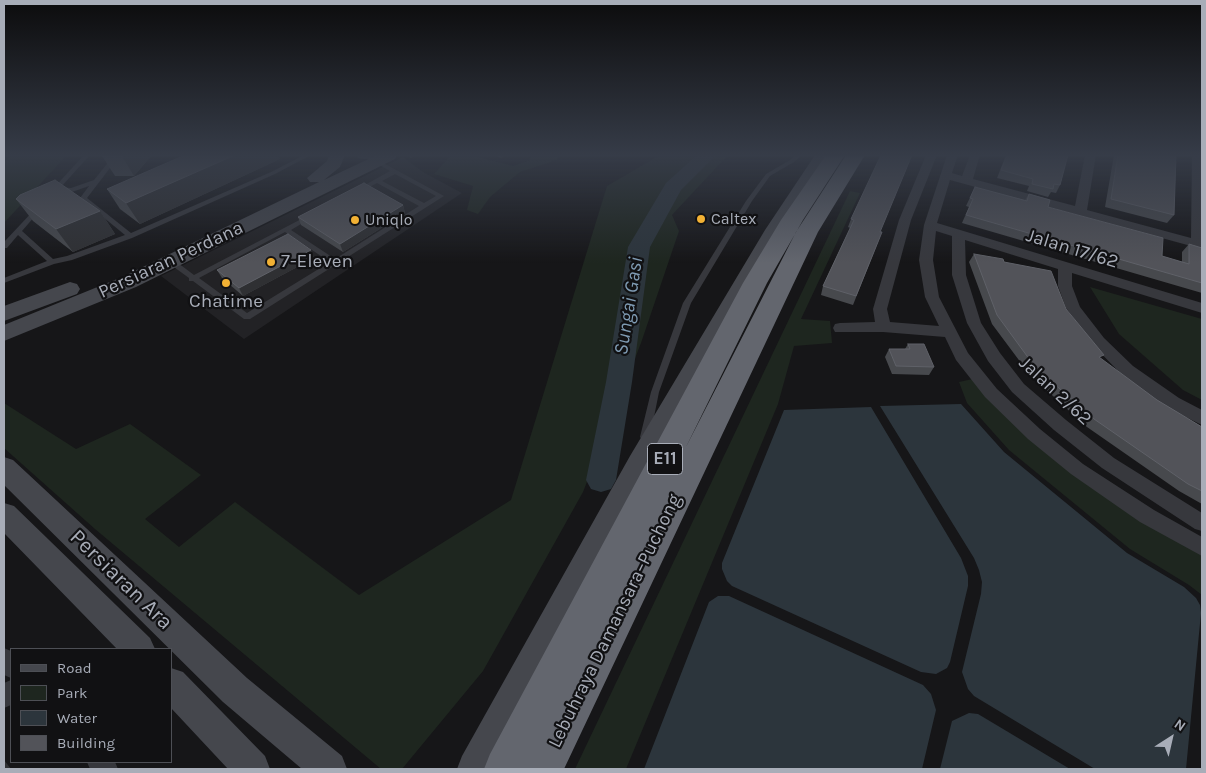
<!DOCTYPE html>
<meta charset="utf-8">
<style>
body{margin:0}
#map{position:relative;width:1206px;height:773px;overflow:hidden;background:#161618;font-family:Karla,sans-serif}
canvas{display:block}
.frame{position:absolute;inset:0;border:5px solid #a8adb8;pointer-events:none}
.legend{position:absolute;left:10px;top:648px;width:162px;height:115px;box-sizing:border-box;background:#111113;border:1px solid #4d4f55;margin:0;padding:6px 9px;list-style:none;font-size:15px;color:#a8adb8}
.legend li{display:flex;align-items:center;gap:10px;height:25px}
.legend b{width:25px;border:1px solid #4d4f55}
.north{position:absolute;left:1146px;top:713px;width:50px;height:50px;-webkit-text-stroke:4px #111113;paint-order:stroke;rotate:35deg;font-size:14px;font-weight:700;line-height:20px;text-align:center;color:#a8adb8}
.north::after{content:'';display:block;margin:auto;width:18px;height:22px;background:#a8adb8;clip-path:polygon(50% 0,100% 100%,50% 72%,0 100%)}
</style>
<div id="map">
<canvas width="1206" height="773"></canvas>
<div class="frame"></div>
<ul class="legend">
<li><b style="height:6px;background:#45474d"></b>Road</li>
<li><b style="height:14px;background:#1e261f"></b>Park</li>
<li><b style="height:14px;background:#2c353c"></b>Water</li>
<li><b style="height:14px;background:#525359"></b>Building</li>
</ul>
<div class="north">N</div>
</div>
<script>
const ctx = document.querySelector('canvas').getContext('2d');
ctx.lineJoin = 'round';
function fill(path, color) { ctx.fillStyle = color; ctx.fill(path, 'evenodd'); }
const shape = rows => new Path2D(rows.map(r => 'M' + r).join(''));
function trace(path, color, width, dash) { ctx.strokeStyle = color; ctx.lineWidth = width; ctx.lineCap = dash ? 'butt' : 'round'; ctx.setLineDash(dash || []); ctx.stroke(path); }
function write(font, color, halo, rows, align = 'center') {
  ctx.font = font + ' Karla,sans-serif'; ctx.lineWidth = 4.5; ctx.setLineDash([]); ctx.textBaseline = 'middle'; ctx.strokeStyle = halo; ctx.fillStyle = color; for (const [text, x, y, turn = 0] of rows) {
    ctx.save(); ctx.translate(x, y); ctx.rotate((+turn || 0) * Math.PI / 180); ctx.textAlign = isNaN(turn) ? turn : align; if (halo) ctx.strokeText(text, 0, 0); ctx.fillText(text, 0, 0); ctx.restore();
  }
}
const built = shape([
 [403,157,423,172,462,193,244,339,161,276]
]);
const green = shape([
 [11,155,67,155,4,223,4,162],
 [451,155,471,155,513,166,530,160,531,155,558,155,557,160,520,172,490,197,478,214,467,210,473,186,434,174],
 [660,155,728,155,672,215,679,231,641,343,583,492,483,671,402,769,381,769,95,529,4,448,4,403,76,449,130,424,201,475,145,519,179,547,235,502,359,595,511,500,607,186],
 [850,191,860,193,801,319,830,321,832,343,794,346,778,404,626,769,575,769],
 [1090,287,1202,319,1202,400,1183,390,1119,334],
 [977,378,991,393,1177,537,1202,550,1202,595,1189,585,1130,549,1009,450,967,403,959,382]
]);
const water = shape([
 [961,404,1004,452,1127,553,1184,587,1196,598,1200,605,1201,613,1186,769,1095,769,974,696,968,689,962,672,981,594,982,582,979,570,974,558,880,406],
 [871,407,961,558,968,576,968,586,950,662,947,668,936,674,921,672,732,586,727,581,722,569,722,563,784,410],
 [718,596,729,596,923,685,931,694,936,710,922,769,644,769,709,602],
 [969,713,978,714,1070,769,940,769,952,721]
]);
const river = shape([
 [697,155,716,155,681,190,650,247,632,382,616,480,611,489,601,492,591,489,586,480,606,382,628,247,666,183,697,155]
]);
const service = shape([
 [4,155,8,155,4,158,4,155],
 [84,155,90,155,61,187,71,188,94,180,114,155,120,155,87,198,131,233,271,172,304,155,311,155,275,174,132,238,72,260,54,264,4,283,4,278,47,261,18,235,7,248,4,248,4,242,36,208,38,207,41,209,22,231,53,259,67,256,125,235,81,199,80,198,89,186,72,192,58,190,53,194,50,192,84,155],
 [409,155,417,155,411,158,408,156,409,155],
 [796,155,802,155,794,162,770,176,752,201,691,303,659,392,650,437,648,440,645,441,642,440,640,437,651,392,683,303,746,201,766,174,790,160,796,155],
 [376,159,444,196,250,319,244,319,193,281,189,281,189,278,167,262,171,260,174,260,194,275,309,215,312,217,311,218,291,230,335,259,419,206,377,183,360,192,356,192,356,190,390,171,374,162,373,161,376,159],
 [395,174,436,196,424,203,382,181,395,174],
 [285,232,330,262,247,313,199,278,285,232]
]);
const minor = shape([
 [926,155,937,155,911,220,887,309,890,322,939,326,925,297,919,260,924,225,947,155,958,155,952,173,962,176,970,155,980,155,973,179,1075,206,1085,155,1096,155,1087,210,1191,238,1192,155,1202,155,1202,249,950,180,937,223,1202,303,1202,313,1072,273,1072,286,1080,307,1104,338,1133,366,1179,398,1202,410,1202,425,1167,408,1121,374,1094,346,1066,308,1058,286,1058,269,965,240,966,275,981,323,1000,353,1024,384,1066,420,1114,458,1202,513,1202,531,1195,529,1102,468,1054,430,1012,392,988,361,967,323,952,275,952,236,936,231,933,260,939,297,968,353,997,389,1040,429,1083,464,1154,510,1202,537,1202,556,1140,522,1071,474,1028,439,985,397,956,360,945,337,883,332,835,332,833,328,835,324,840,323,875,322,873,309,899,220,926,155],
 [4,648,11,651,11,678,4,675,4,648],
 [11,680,11,705,4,708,4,683,11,680],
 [87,762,115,762,118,769,90,769,87,762]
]);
const tertiary = shape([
 [356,155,391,155,389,158,384,159,363,159,358,158,356,155]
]);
const secondary = shape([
 [329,155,345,155,340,167,324,180,377,155,397,155,395,159,136,287,4,341,4,325,122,277,319,182,310,182,307,178,327,161,329,155],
 [815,155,831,155,783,230,648,472,494,769,457,769,462,756,630,456,765,230,815,155],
 [70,282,77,284,80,289,77,294,4,321,4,306,70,282],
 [4,457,13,460,247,678,342,756,347,769,302,769,223,702,4,485,4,457],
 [4,503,14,506,150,638,155,649,117,649,4,533,4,503],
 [171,668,183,672,265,756,270,769,228,769,171,708,171,668]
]);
const motorway = shape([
 [826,155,845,155,803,220,767,283,686,447,796,232,846,155,865,155,818,232,564,769,484,769,490,754,743,283,781,220,826,155]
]);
const wall = shape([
 [104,155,152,155,134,176,115,176,102,156],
 [492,155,507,155,501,158],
 [1006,155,1068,155,1060,185,1056,193,1051,192,1048,197,1027,191,1029,186,997,178],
 [1114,155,1176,155,1174,215,1167,223,1105,207],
 [280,159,140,224,120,209,107,189],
 [975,187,1025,200,1029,194,1048,207,1165,258,1182,262,1182,252,1189,244,1202,248,1202,293,962,223,969,207,966,206],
 [16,199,100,211,115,234,73,252,33,221],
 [403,205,405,213,343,252,301,225,298,217],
 [851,219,882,232,853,305,821,295,823,286,850,228,848,227],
 [974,254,1004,262,1066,309,1101,359,1157,400,1202,427,1202,504,1179,491,1087,427,1030,375,992,324,969,262],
 [314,258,243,296,222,278,217,270],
 [908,344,934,367,929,375,892,374,885,357,889,349,905,349]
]);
const shadedWall = shape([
 [123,155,152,155,134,176,122,156],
 [235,155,278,155,280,159,140,224,126,203],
 [501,155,507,155,501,158],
 [403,205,405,213,343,252,340,244],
 [100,211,115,234,73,252,56,229],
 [311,250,314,258,243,296,239,288],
 [4,760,11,769,4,769]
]);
const building = shape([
 [104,155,123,155,122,156,102,156,104,155],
 [185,155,235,155,126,203,107,189,185,155],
 [881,155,912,155,880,232,882,232,856,296,823,286,854,220,851,219,881,155],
 [1007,155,1068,155,1060,185,1054,184,1053,189,1032,184,1033,179,1001,170,1007,155],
 [1118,155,1176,155,1174,215,1111,199,1118,155],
 [55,180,100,211,56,229,16,199,20,195,55,180],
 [364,183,403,205,340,244,298,217,364,183],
 [975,187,1027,201,1029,194,1050,200,1048,207,1163,238,1162,256,1189,264,1189,244,1202,248,1202,283,966,215,973,199,970,198,975,187],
 [288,234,311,250,239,288,217,270,288,234],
 [974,254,1003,259,1004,262,1051,271,1066,309,1104,355,1099,357,1157,400,1202,427,1202,491,1188,484,1094,419,1035,367,997,315,974,254],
 [908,344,924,344,934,367,896,366,889,349,910,349,908,344]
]);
const markers = [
 [701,219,5,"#f2b134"],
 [355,220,5,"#f2b134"],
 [271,262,5,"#f2b134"],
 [226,283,5,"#f2b134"]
];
const farPoinames = [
 ["Caltex",711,219],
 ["Uniqlo",365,220]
];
const shields = [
 [665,459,35]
];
const shieldNames = [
 ["E11",665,459]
];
const streetNames = [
 ["Jalan 17/62",1072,249,17],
 ["Persiaran Perdana",171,260,-25],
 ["Jalan 2/62",1055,391,43],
 ["Lebuhraya Damansara–Puchong",615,621,-64]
];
const poiNames = [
 ["7-Eleven",281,262],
 ["Chatime",226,302,"center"]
];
const waterNames = [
 ["Sungai Gasi",629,306,-81]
];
const nearStreetnames = [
 ["Persiaran Ara",121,580,44]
];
fill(built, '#222225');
fill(green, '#1e261f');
fill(water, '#2c353c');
fill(river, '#2c353c');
fill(service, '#37383d');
fill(minor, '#37383d');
fill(tertiary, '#37383d');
fill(secondary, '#45474d');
fill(motorway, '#63666e');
fill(wall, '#47494d');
fill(shadedWall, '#2f3033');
fill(building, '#525359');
trace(building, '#5f6168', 1);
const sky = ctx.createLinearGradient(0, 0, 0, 263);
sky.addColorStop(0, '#0c0c0d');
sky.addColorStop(0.59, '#363c48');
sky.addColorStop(1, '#363c4800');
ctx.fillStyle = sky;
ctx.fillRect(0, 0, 1206, 263);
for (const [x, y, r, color] of markers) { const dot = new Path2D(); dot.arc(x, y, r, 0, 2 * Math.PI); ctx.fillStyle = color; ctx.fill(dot); trace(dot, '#111113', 2); }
write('16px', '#a8adb8', '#111113', farPoinames, 'left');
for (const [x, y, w] of shields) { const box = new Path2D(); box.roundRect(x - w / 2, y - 15.5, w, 31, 4); ctx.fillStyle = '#111113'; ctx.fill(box); trace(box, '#a8adb8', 1); }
write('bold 18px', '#a8adb8', null, shieldNames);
write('19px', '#a8adb8', '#111113', streetNames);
write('19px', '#a8adb8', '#111113', poiNames, 'left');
write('italic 20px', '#7f9bb3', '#111113', waterNames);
write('22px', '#a8adb8', '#111113', nearStreetnames);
</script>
